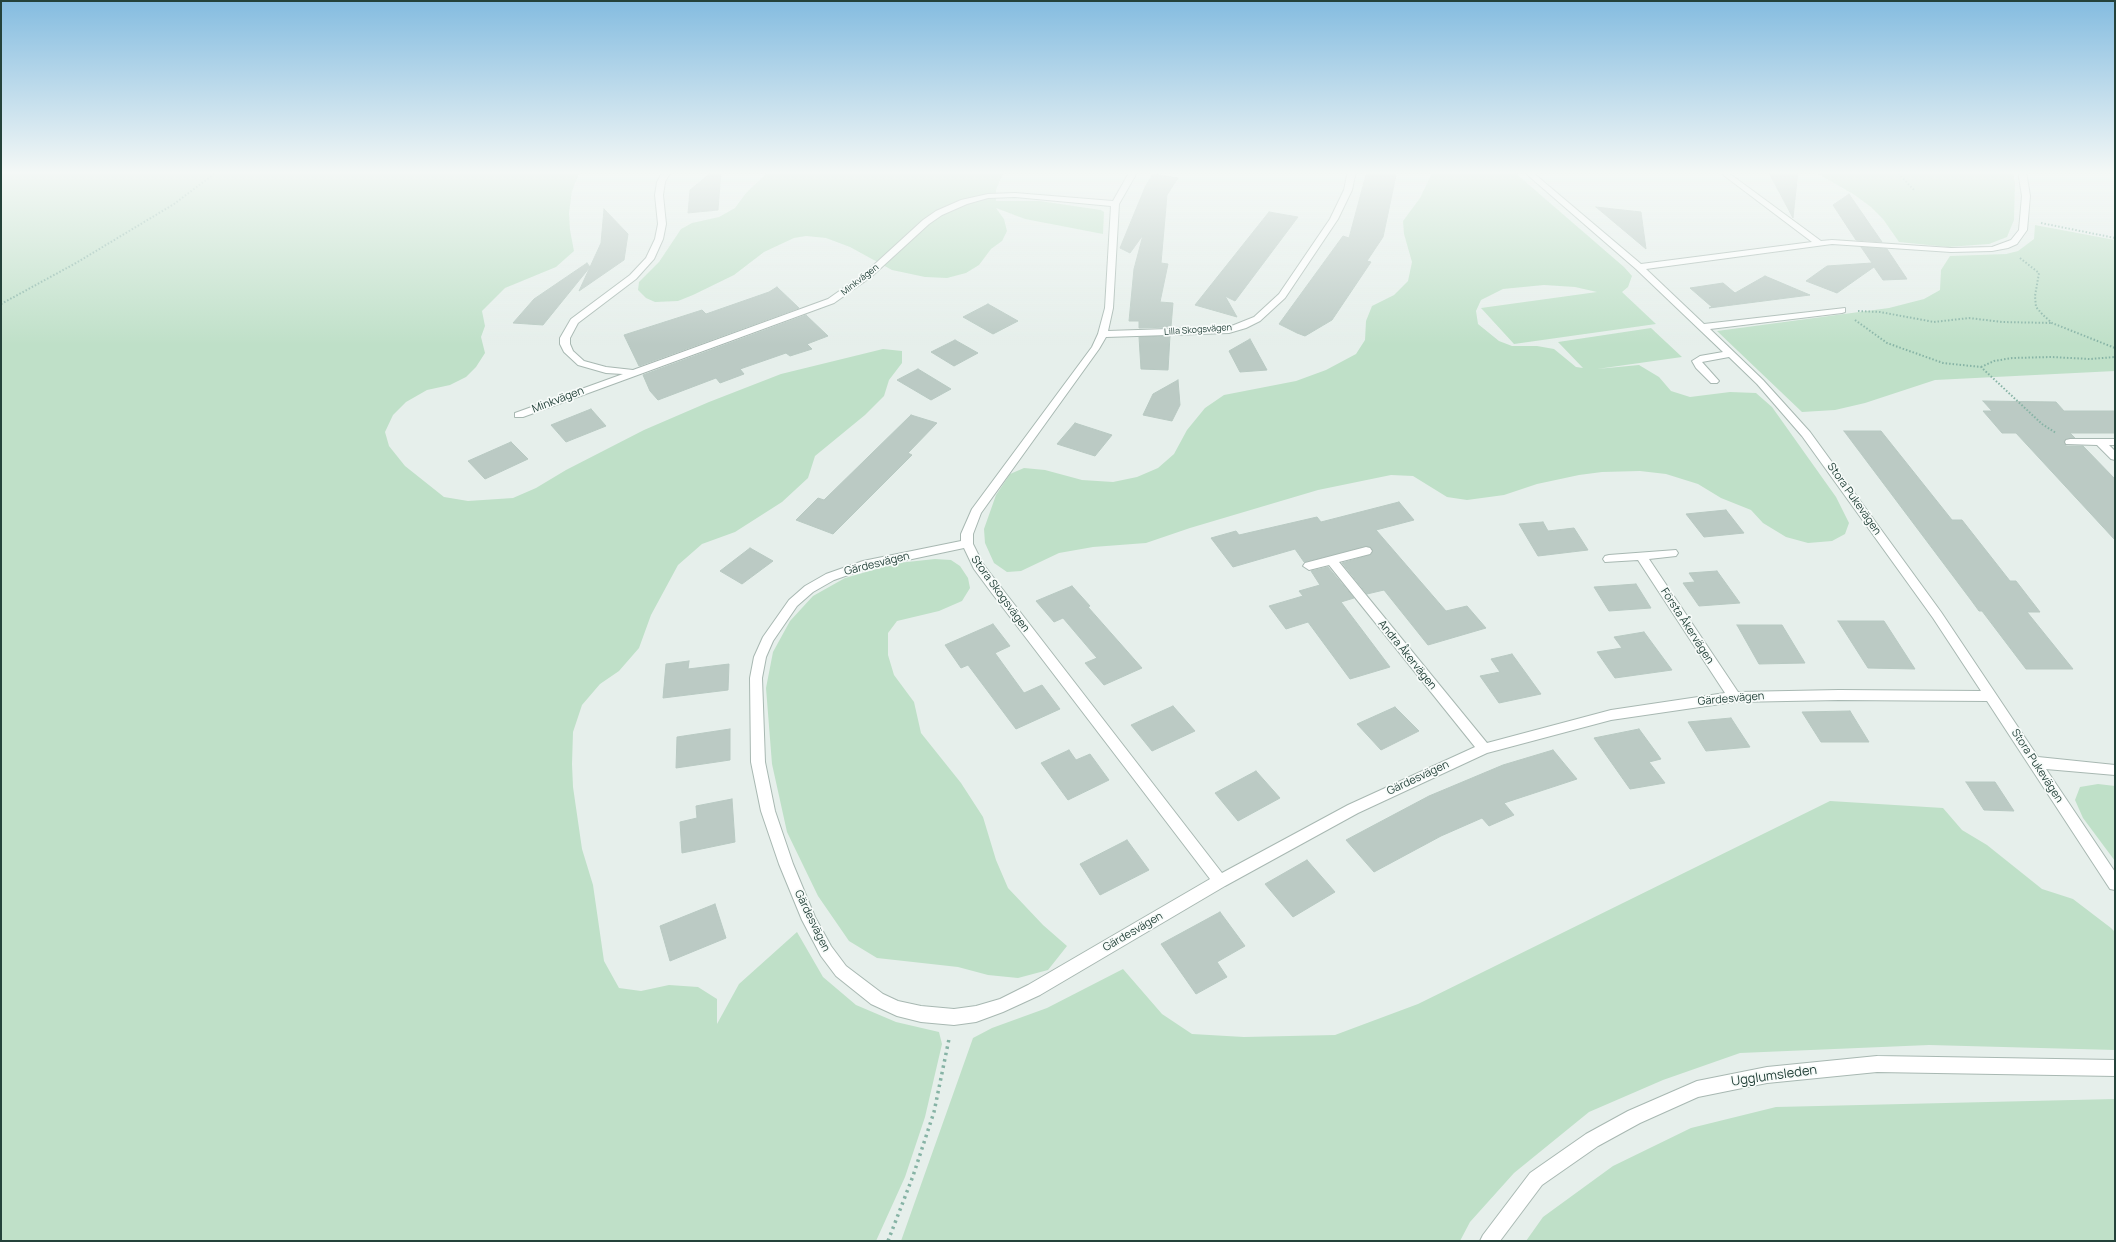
<!DOCTYPE html>
<meta charset="utf-8">
<style>
body{margin:0}
#map{position:relative;width:2116px;height:1242px;overflow:hidden;background:#e6efeb;font-family:Manrope,sans-serif}
canvas{display:block}
.frame{position:absolute;inset:0;border:2px solid #24423a;pointer-events:none}
</style>
<div id="map">
<canvas width="2116" height="1242"></canvas>
<div class="frame"></div>
</div>
<script>
const ctx = document.querySelector('canvas').getContext('2d');
ctx.lineJoin = 'round';
function fill(path, color) { ctx.fillStyle = color; ctx.fill(path, 'evenodd'); }
const shape = rows => new Path2D(rows.map(r => 'M' + r).join(''));
function trace(path, color, width, dash) { ctx.strokeStyle = color; ctx.lineWidth = width; ctx.lineCap = dash ? 'butt' : 'round'; ctx.setLineDash(dash || []); ctx.stroke(path); }
function write(font, color, halo, rows, align = 'center') {
  ctx.font = font + ' Manrope,sans-serif'; ctx.lineWidth = 3.5; ctx.setLineDash([]); ctx.textBaseline = 'middle'; ctx.strokeStyle = halo; ctx.fillStyle = color; for (const [text, x, y, turn = 0] of rows) {
    ctx.save(); ctx.translate(x, y); ctx.rotate((+turn || 0) * Math.PI / 180); ctx.textAlign = isNaN(turn) ? turn : align; if (halo) ctx.strokeText(text, 0, 0); ctx.fillText(text, 0, 0); ctx.restore();
  }
}
const green = shape([
 [1,171,580,171,572,191,569,213,570,230,574,251,556,267,505,288,482,311,485,326,481,337,485,353,476,367,466,377,450,385,427,390,406,402,393,415,385,432,389,446,405,466,444,497,468,501,513,498,536,488,566,470,644,430,709,402,781,374,883,349,902,351,902,363,889,380,884,396,865,415,815,456,808,478,782,502,735,532,702,544,678,565,651,615,639,648,619,671,600,684,582,705,573,732,572,764,573,787,582,849,593,885,604,961,619,988,641,991,669,985,698,987,717,999,717,1024,739,984,797,932,823,977,856,1005,896,1022,939,1032,942,1044,925,1117,905,1177,876,1241,1,1241],
 [769,171,1004,171,996,190,996,201,1040,201,1101,210,1104,212,1103,234,1025,219,996,208,1004,219,1007,231,1002,241,991,249,979,265,966,273,947,278,925,277,892,270,850,247,826,238,806,236,794,238,764,252,734,275,693,295,678,301,655,302,646,298,638,290,639,282,659,262,681,229,692,223,719,217,735,208,746,193],
 [1433,171,1513,171,1624,267,1632,276,1628,287,1622,292,1656,324,1514,344,1481,308,1597,292,1575,287,1544,285,1503,289,1481,300,1476,311,1478,324,1499,341,1512,346,1537,346,1554,349,1576,367,1583,368,1558,342,1651,328,1682,357,1597,369,1639,365,1659,377,1671,391,1690,397,1730,392,1756,393,1772,407,1836,497,1849,523,1845,534,1832,541,1808,543,1786,537,1763,523,1751,510,1721,498,1698,484,1666,474,1640,471,1602,472,1579,475,1537,484,1504,495,1467,500,1447,497,1413,476,1391,475,1318,490,1190,528,1146,543,1093,547,1059,553,1021,571,1007,572,994,563,985,543,984,529,996,495,1010,474,1024,468,1045,470,1082,480,1113,482,1137,477,1158,468,1174,454,1187,430,1205,408,1224,395,1296,381,1326,370,1356,354,1365,340,1366,321,1372,306,1394,295,1408,281,1412,262,1404,234,1403,221,1420,198],
 [1813,171,2013,171,2015,183,2014,220,2007,237,1989,244,1948,247,1899,242,1883,219,1871,207,1853,194],
 [2035,225,2115,240,2115,371,1935,380,1865,403,1835,410,1802,412,1717,331,1889,308,1924,299,1940,290,1941,270,1950,256,2006,254,2018,251,2034,239],
 [935,559,951,560,960,566,968,578,970,588,962,601,939,611,897,621,888,633,888,655,894,675,914,702,921,733,961,783,983,817,996,860,1008,888,1043,925,1067,946,1048,970,1018,978,988,975,958,967,877,958,849,941,818,896,787,832,772,764,766,688,773,652,790,621,813,596,845,578,898,563],
 [2098,784,2115,786,2115,861,2083,818,2075,800,2080,787],
 [1830,801,1943,808,1962,830,1987,845,2042,889,2073,899,2111,928,2115,932,2115,1050,1929,1045,1740,1053,1663,1080,1589,1112,1514,1173,1470,1222,1460,1241,901,1241,973,1038,992,1028,1047,1008,1123,969,1162,1014,1192,1034,1244,1037,1335,1035,1418,1004],
 [2115,1099,2115,1241,1526,1241,1543,1217,1613,1166,1691,1128,1776,1107]
]);
const building = shape([
 [713,171,721,171,718,210,688,213,690,190,713,171],
 [1367,171,1397,171,1383,237,1367,261,1371,262,1332,320,1305,336,1297,333,1279,324,1343,236,1349,238,1367,171],
 [1768,171,1798,171,1793,218,1768,171],
 [1153,174,1178,178,1167,195,1161,263,1168,264,1160,302,1173,303,1171,327,1139,328,1139,321,1129,321,1134,269,1143,235,1130,253,1120,248,1146,185,1153,174],
 [1849,194,1882,242,1856,240,1833,205,1849,194],
 [1596,207,1641,212,1646,249,1596,207],
 [604,209,628,234,624,260,579,291,601,243,604,209],
 [1269,212,1298,217,1235,301,1225,296,1237,317,1195,305,1269,212],
 [1861,247,1887,249,1907,279,1883,280,1874,267,1837,293,1806,281,1827,266,1872,263,1861,247],
 [587,263,590,267,543,325,513,323,534,299,587,263],
 [1765,276,1810,295,1709,308,1712,307,1690,288,1723,283,1735,293,1765,276],
 [777,287,799,308,639,366,624,335,702,310,706,314,769,292,777,287],
 [988,304,1018,321,993,334,963,317,988,304],
 [806,315,828,336,807,344,812,349,790,356,786,353,740,369,744,374,720,383,716,378,658,400,650,391,643,375,806,315],
 [1170,336,1168,370,1141,369,1139,337,1170,336],
 [1250,339,1267,370,1240,372,1229,351,1250,339],
 [955,340,978,353,954,366,931,352,955,340],
 [918,369,951,389,931,400,897,380,918,369],
 [1178,380,1180,405,1172,421,1143,415,1153,394,1178,380],
 [1983,401,2056,402,2064,411,2115,411,2115,433,2070,433,2075,438,2066,439,2064,441,2066,446,2083,446,2115,479,2115,540,2016,433,2002,433,1983,411,1992,411,1983,401],
 [591,409,606,426,566,442,551,425,591,409],
 [911,415,937,423,908,453,912,455,833,534,796,520,818,498,824,500,911,415],
 [1075,423,1112,435,1095,456,1057,444,1075,423],
 [1844,431,1881,431,1952,520,1962,520,2010,581,2016,581,2040,612,2027,612,2073,669,2026,669,1982,611,1979,611,1971,600,1844,431],
 [511,442,528,459,485,479,468,461,511,442],
 [1399,502,1414,520,1376,530,1446,611,1467,606,1486,628,1428,645,1384,590,1367,594,1342,563,1370,555,1373,550,1370,547,1366,546,1304,562,1295,549,1233,567,1211,538,1236,531,1239,535,1317,517,1321,522,1399,502],
 [1726,510,1744,533,1704,537,1686,514,1726,510],
 [1543,522,1548,531,1574,528,1588,550,1538,556,1519,524,1543,522],
 [750,548,773,561,742,584,720,571,750,548],
 [1328,567,1354,598,1341,602,1390,667,1350,679,1308,622,1286,629,1269,606,1303,596,1299,591,1320,585,1311,571,1328,567],
 [1717,571,1740,603,1699,606,1683,583,1695,582,1689,573,1717,571],
 [1636,584,1651,608,1609,611,1594,587,1636,584],
 [1072,586,1090,606,1088,607,1142,668,1104,685,1085,663,1097,658,1063,618,1054,622,1036,601,1072,586],
 [1838,621,1884,621,1915,669,1868,668,1838,621],
 [993,624,1010,646,995,653,1024,693,1042,685,1060,709,1016,729,968,665,961,668,945,645,993,624],
 [1737,625,1782,625,1805,663,1759,664,1737,625],
 [1644,632,1672,670,1615,678,1597,652,1622,648,1614,637,1644,632],
 [1512,654,1541,694,1499,703,1480,676,1500,672,1491,659,1512,654],
 [689,661,688,669,729,664,728,690,663,698,666,664,689,661],
 [1173,706,1195,731,1152,751,1131,725,1173,706],
 [1395,707,1419,731,1381,750,1357,724,1395,707],
 [1850,711,1869,742,1821,742,1802,712,1850,711],
 [1731,718,1750,747,1706,751,1688,722,1731,718],
 [730,729,730,760,676,768,677,737,730,729],
 [1639,729,1661,759,1649,762,1665,783,1630,789,1594,738,1639,729],
 [1069,750,1076,760,1090,754,1109,780,1068,800,1041,763,1069,750],
 [1553,750,1577,779,1504,803,1514,815,1489,826,1482,818,1441,836,1374,872,1346,840,1429,796,1503,765,1553,750],
 [1256,771,1280,798,1238,821,1215,793,1256,771],
 [1966,782,1995,782,2014,811,1984,810,1966,782],
 [732,799,735,842,682,853,680,822,697,818,696,806,732,799],
 [1127,840,1149,870,1100,895,1080,864,1127,840],
 [1307,860,1335,892,1293,917,1265,884,1307,860],
 [715,904,726,938,670,961,660,926,715,904],
 [1220,912,1245,946,1217,962,1227,977,1196,994,1161,944,1220,912]
]);
const pathFar1 = shape([
 [1896,171,1914,190],
 [2041,223,2115,238],
 [2020,258,2039,273,2035,296,2036,307,2043,315,2052,323,2115,348],
 [1,304,76,263,174,204,218,171],
 [1858,311,1880,312,1934,322,1969,318,2002,322,2052,323],
 [1855,320,1887,343,1943,363,1981,367,2042,424,2056,433],
 [1981,367,1994,361,2012,358,2051,357,2090,359,2115,357]
]);
const path = shape([
 [888,1241,913,1176,934,1112,949,1039]
]);
const minor = shape([
 [663,171,671,171,665,182,663,195,666,224,663,239,654,259,636,279,578,323,570,338,570,344,573,351,584,361,606,367,633,370,828,299,865,273,923,220,936,211,961,200,988,194,1015,193,1113,201,1130,171,1138,171,1119,204,1113,308,1108,331,1229,327,1254,317,1279,294,1330,219,1344,190,1348,171,1356,171,1352,190,1338,219,1285,298,1260,321,1246,328,1229,333,1106,337,1099,349,981,513,973,534,973,544,983,564,1222,873,1348,805,1475,747,1329,565,1309,570,1303,566,1305,563,1366,547,1370,548,1372,551,1370,554,1339,562,1487,743,1611,710,1725,693,1638,560,1605,562,1603,559,1605,556,1609,555,1676,550,1678,553,1676,556,1649,559,1738,692,1839,690,1981,691,1933,618,1802,436,1757,384,1729,357,1702,362,1719,381,1717,383,1711,383,1696,368,1692,361,1700,356,1723,352,1636,269,1523,171,1531,171,1641,264,1812,242,1718,171,1726,171,1821,241,1832,240,1951,248,1992,247,2011,240,2019,230,2022,196,2018,171,2026,171,2030,196,2027,230,2017,244,2008,248,1992,251,1951,252,1832,244,1646,269,1704,324,1845,308,1845,312,1842,313,1710,329,1763,380,1810,432,1941,612,2038,757,2115,765,2115,775,2046,769,2115,872,2115,890,2110,889,1987,701,1839,700,1734,702,1611,720,1487,753,1358,813,1225,886,1040,995,1003,1012,976,1022,954,1025,921,1022,897,1016,871,1004,836,976,821,956,802,920,779,864,761,811,751,762,750,678,754,657,763,637,789,600,805,586,826,574,863,561,961,541,961,534,972,509,1092,347,1098,334,1105,308,1111,206,1015,197,988,198,967,204,942,215,929,224,871,277,834,303,523,417,515,417,515,413,623,374,606,373,578,365,564,352,560,344,560,338,571,319,630,275,646,258,655,239,658,224,655,195,657,182,663,171],
 [964,548,974,569,991,592,1210,879,1028,985,1000,999,976,1006,954,1009,921,1006,898,1001,883,994,846,966,831,946,815,917,793,864,775,811,765,762,762,678,766,657,773,641,797,606,813,592,834,580,865,569,964,548],
 [2070,439,2115,439,2115,445,2109,445,2115,451,2115,460,2111,459,2097,445,2066,444,2065,442,2066,440,2070,439],
 [1877,1056,2115,1060,2115,1076,1877,1072,1767,1083,1698,1097,1640,1123,1598,1146,1542,1185,1500,1241,1480,1241,1483,1235,1530,1173,1586,1134,1628,1111,1697,1081,1767,1067,1877,1056]
]);
const farStreetnames = [
 ["Minkvägen",860,280,-38],
 ["Lilla Skogsvägen",1198,330,-4]
];
const streetNames = [
 ["Minkvägen",558,400,-21],
 ["Stora Pukevägen",1854,499,55],
 ["Gärdesvägen",877,564,-14],
 ["Stora Skogsvägen",1000,594,54],
 ["Första Åkervägen",1687,626,57],
 ["Andra Åkervägen",1407,655,51],
 ["Gärdesvägen",1731,699,-5],
 ["Stora Pukevägen",2037,766,57],
 ["Gärdesvägen",1418,778,-25],
 ["Gärdesvägen",812,921,64],
 ["Gärdesvägen",1133,932,-30]
];
const nearStreetnames = [
 ["Ugglumsleden",1774,1076,-8]
];
fill(green, '#bfe0c8');
fill(building, '#bbcac4');
trace(building, '#b8c9c2', 1);
trace(minor, '#a8b8b2', 2);
trace(pathFar1, '#86b3a5', 2, [1.5, 2]);
trace(path, '#86b3a5', 3.5, [2.5, 4]);
fill(minor, '#fff');
const sky = ctx.createLinearGradient(0, 0, 0, 345);
sky.addColorStop(0, '#84bce0');
sky.addColorStop(0.5, '#f4f8f6');
sky.addColorStop(1, '#f4f8f600');
ctx.fillStyle = sky;
ctx.fillRect(0, 0, 2116, 345);
write('9px', '#24423a', '#f7fbf9', farStreetnames);
write('11px', '#24423a', '#f7fbf9', streetNames);
write('13px', '#24423a', '#f7fbf9', nearStreetnames);
</script>
